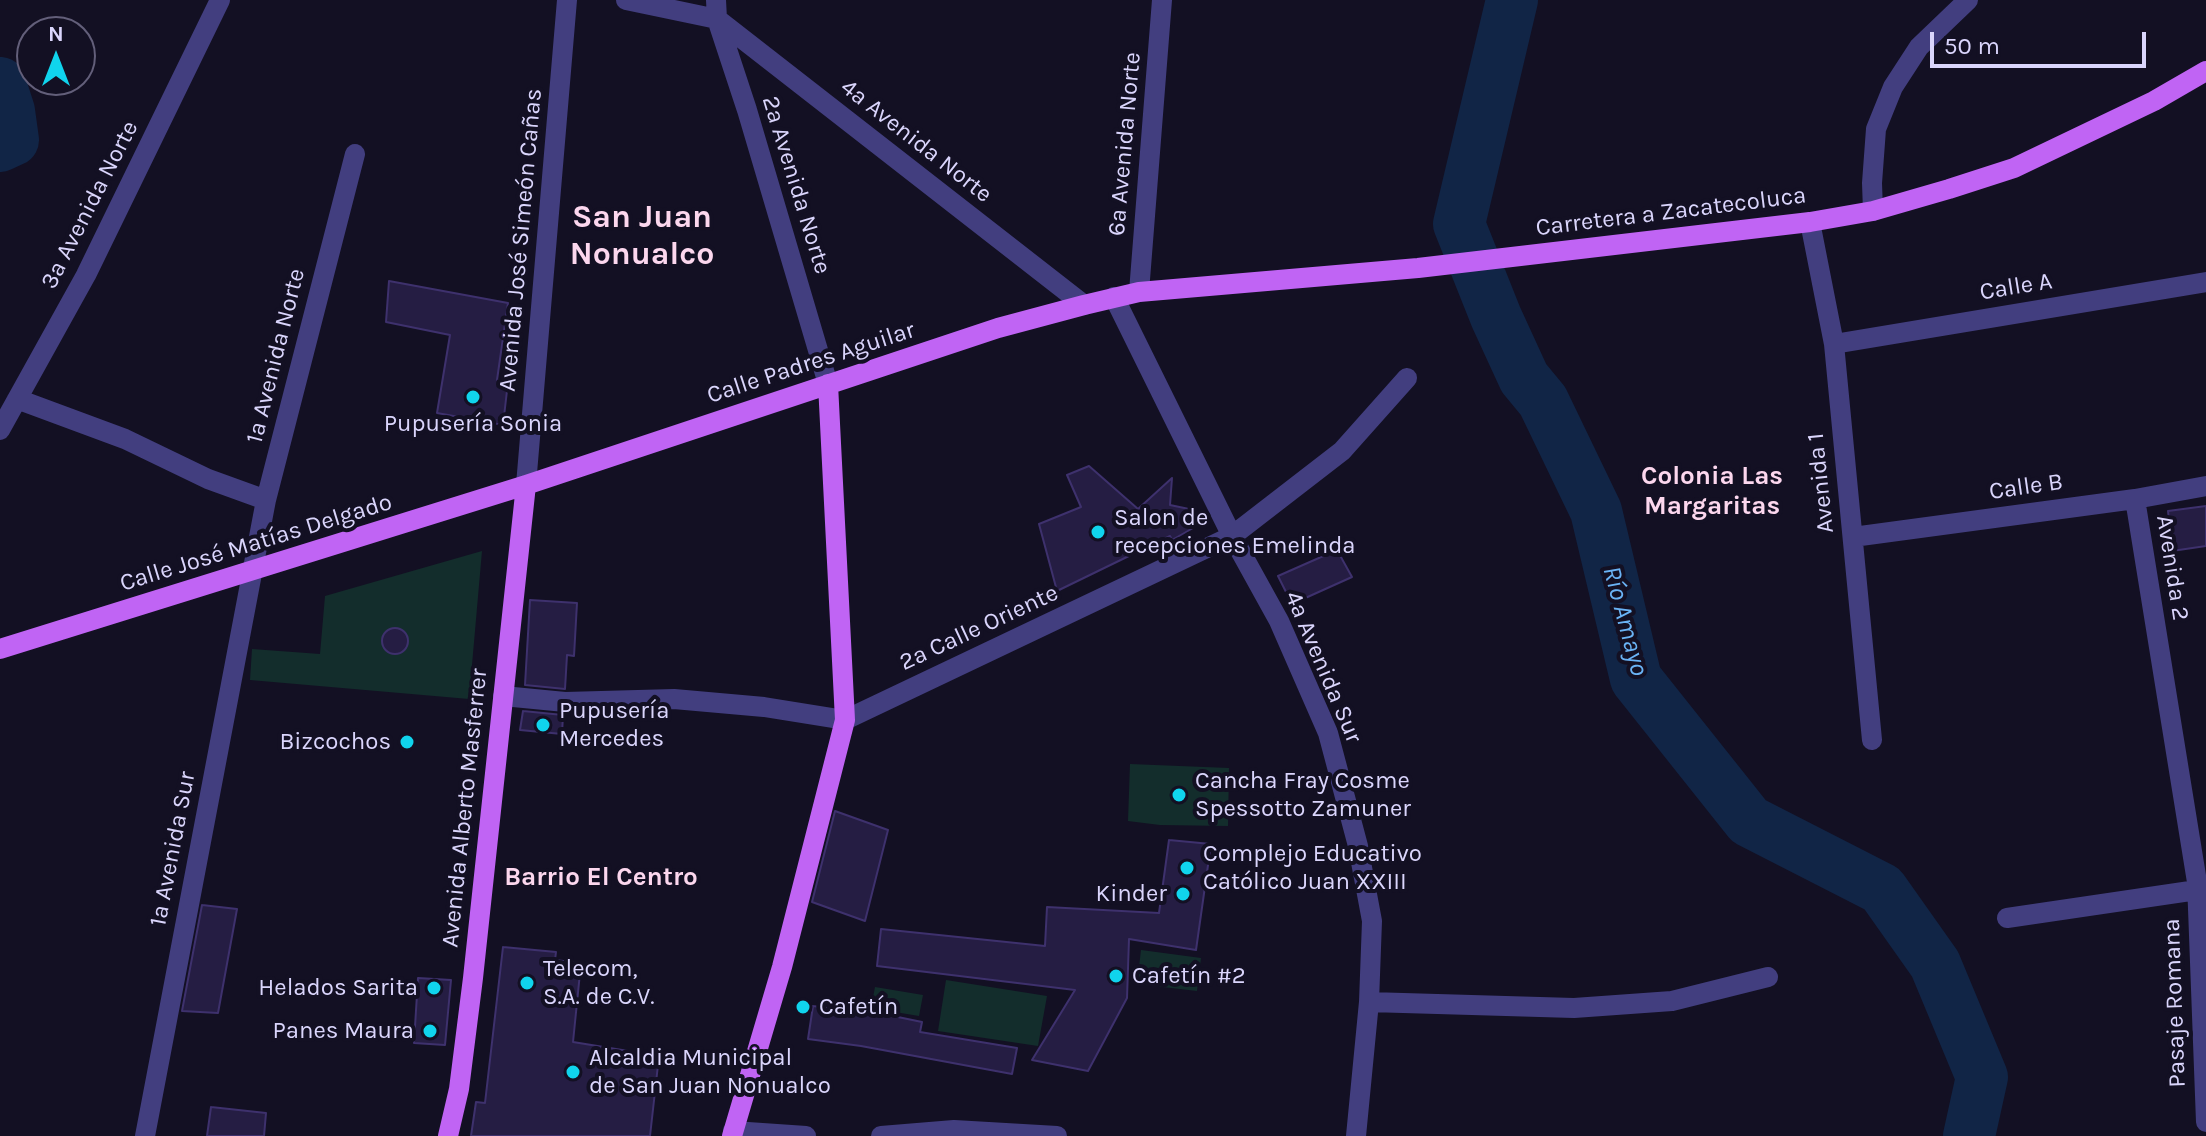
<!DOCTYPE html>
<meta charset="utf-8">
<style>
body{margin:0}
#map{position:relative;width:2206px;height:1136px;overflow:hidden;background:#131023;font-family:Karla,sans-serif}
canvas{display:block}
.north{position:absolute;left:16px;top:16px;width:80px;height:80px;box-sizing:border-box;background:#131023;border:2px solid #635f7a;border-radius:50%;rotate:0deg;font-size:22px;font-weight:700;line-height:32px;text-align:center;color:#dad5fc}
.north::after{content:'';display:block;margin:auto;width:28px;height:36px;background:#10d4ed;clip-path:polygon(50% 0,100% 100%,50% 72%,0 100%)}
.scale{position:absolute;left:1930px;top:32px;width:216px;height:36px;box-sizing:border-box;border:4px solid #dad5fc;border-top:0;padding-left:10px;font-size:24px;line-height:28px;white-space:nowrap;color:#dad5fc;-webkit-text-stroke:6px #131023;paint-order:stroke}
</style>
<div id="map">
<canvas width="2206" height="1136"></canvas>
<div class="north">N</div>
<div class="scale">50 m</div>
</div>
<script>
const ctx = document.querySelector('canvas').getContext('2d');
ctx.lineJoin = 'round';
function fill(path, color) { ctx.fillStyle = color; ctx.fill(path, 'evenodd'); }
const shape = rows => new Path2D(rows.map(r => 'M' + r).join(''));
function trace(path, color, width, dash) { ctx.strokeStyle = color; ctx.lineWidth = width; ctx.lineCap = dash ? 'butt' : 'round'; ctx.setLineDash(dash || []); ctx.stroke(path); }
function write(font, color, halo, rows, align = 'center') {
  ctx.font = font + ' Karla,sans-serif'; ctx.lineWidth = 8; ctx.setLineDash([]); ctx.textBaseline = 'middle'; ctx.strokeStyle = halo; ctx.fillStyle = color; for (const [text, x, y, turn = 0] of rows) {
    ctx.save(); ctx.translate(x, y); ctx.rotate((+turn || 0) * Math.PI / 180); ctx.textAlign = isNaN(turn) ? turn : align; if (halo) ctx.strokeText(text, 0, 0); ctx.fillText(text, 0, 0); ctx.restore();
  }
}
const green = shape([
 [482,551,469,699,250,680,252,649,320,654,325,596],
 [1130,764,1229,768,1228,826,1160,825,1128,821],
 [1141,950,1201,958,1197,991,1137,984],
 [946,980,1047,996,1038,1046,938,1031],
 [875,987,923,995,919,1016,871,1008]
]);
const river = shape([
 [1512,0,1459,224,1496,317,1524,378,1543,401,1596,511,1636,679,1749,821,1882,889,1935,964,1982,1077,1969,1136],
 [0,83,9,111,13,140,0,146]
]);
const building = shape([
 [389,281,508,303,497,380,508,382,503,425,437,413,450,335,386,322,389,281],
 [1089,466,1138,509,1172,478,1170,505,1189,509,1193,528,1172,540,1170,536,1057,591,1039,524,1081,507,1067,475,1089,466],
 [2206,506,2206,546,2172,551,2168,511,2206,506],
 [1337,550,1352,577,1292,604,1278,576,1337,550],
 [530,600,577,603,574,656,567,655,565,689,525,685,530,600],
 '382 641a13 13 0 1 1 26 0a13 13 0 1 1-26 0Z',
 [523,711,563,715,562,734,520,730,523,711],
 [835,811,888,830,865,921,812,902,835,811],
 [1169,840,1211,844,1196,950,1129,939,1127,998,1088,1071,1032,1060,1075,990,877,966,881,929,1045,946,1047,907,1159,913,1169,840],
 [202,905,237,909,218,1013,182,1011,202,905],
 [503,947,556,952,555,960,581,963,573,1042,659,1056,650,1136,471,1136,476,1102,485,1103,503,947],
 [418,978,451,980,445,1045,414,1043,418,978],
 [813,1006,869,1014,869,1011,922,1022,920,1032,1017,1048,1012,1074,861,1046,808,1039,813,1006],
 [211,1107,266,1113,264,1136,207,1136,211,1107]
]);
const minor = shape([
 [626,0,717,19,1084,305],
 [716,0,717,19,747,110,828,384],
 [1873,211,1872,183,1876,129,1893,87,1919,47,1968,0],
 [1810,222,1834,344,1872,740],
 [1139,292,1162,0],
 [1114,297,1232,536,1279,621,1328,733,1358,846,1372,921,1369,1002,1356,1136],
 [1834,344,2206,282],
 [17,399,125,439,208,479,266,500],
 [0,430,86,275,220,0],
 [526,485,567,0],
 [2135,499,2197,882,2206,1122],
 [1853,537,2135,499,2206,486],
 [503,696,565,702,674,699,764,707,845,720,1232,536,1342,451,1407,378],
 [2007,918,2197,890],
 [1369,1002,1574,1008,1672,1001,1768,977],
 [733,1131,806,1136],
 [145,1136,266,500,355,154],
 [881,1136,954,1130,1057,1136]
]);
const major = shape([
 [0,649,526,485,998,328,1084,305,1139,292,1418,268,1810,222,1873,211,1949,189,2014,168,2154,101,2206,71],
 [448,1136,459,1089,473,978,526,485],
 [732,1136,782,967,845,720,828,384]
]);
const markers = [
 [473,397,8,"#10d4ed"],
 [1098,532,8,"#10d4ed"],
 [543,725,8,"#10d4ed"],
 [407,742,8,"#10d4ed"],
 [1179,795,8,"#10d4ed"],
 [1187,868,8,"#10d4ed"],
 [1183,894,8,"#10d4ed"],
 [1116,976,8,"#10d4ed"],
 [527,983,8,"#10d4ed"],
 [434,988,8,"#10d4ed"],
 [803,1007,8,"#10d4ed"],
 [430,1031,8,"#10d4ed"],
 [573,1072,8,"#10d4ed"]
];
const streetNames = [
 ["4a Avenida Norte",916,141,38],
 ["6a Avenida Norte",1125,144,-85],
 ["2a Avenida Norte",796,185,73],
 ["3a Avenida Norte",90,205,-63],
 ["Carretera a Zacatecoluca",1671,212,-7],
 ["Avenida José Simeón Cañas",521,240,-85],
 ["Calle A",2016,287,-9],
 ["1a Avenida Norte",276,356,-76],
 ["Calle Padres Aguilar",811,363,-18],
 ["Avenida 1",1821,483,-96],
 ["Calle B",2026,487,-8],
 ["Calle José Matías Delgado",256,543,-17],
 ["Avenida 2",2172,568,81],
 ["2a Calle Oriente",979,628,-25],
 ["4a Avenida Sur",1323,667,67],
 ["Avenida Alberto Masferrer",465,808,-84],
 ["1a Avenida Sur",173,849,-79],
 ["Pasaje Romana",2175,1003,-92]
];
const poiNames = [
 ["Pupusería Sonia",473,424,"center"],
 ["Salon de",1114,518],
 ["recepciones Emelinda",1114,546],
 ["Pupusería",559,711],
 ["Mercedes",559,739],
 ["Bizcochos",391,742,"right"],
 ["Cancha Fray Cosme",1195,781],
 ["Spessotto Zamuner",1195,809],
 ["Complejo Educativo",1203,854],
 ["Católico Juan XXIII",1203,882],
 ["Kinder",1167,894,"right"],
 ["Telecom,",543,969],
 ["S.A. de C.V.",543,997],
 ["Cafetín #2",1132,976],
 ["Helados Sarita",418,988,"right"],
 ["Cafetín",819,1007],
 ["Panes Maura",414,1031,"right"],
 ["Alcaldia Municipal",589,1058],
 ["de San Juan Nonualco",589,1086]
];
const neighbourhoodNames = [
 ["Colonia Las",1712,477],
 ["Margaritas",1712,507],
 ["Barrio El Centro",601,878]
];
const waterNames = [
 ["Río Amayo",1625,621,75]
];
const districtNames = [
 ["San Juan",642,218],
 ["Nonualco",642,255]
];
fill(green, '#132d2c');
trace(river, '#112546', 52);
fill(building, '#251d43');
trace(building, '#3e316d', 2);
trace(minor, '#423e7f', 20);
trace(major, '#c064f4', 20);
for (const [x, y, r, color] of markers) { const dot = new Path2D(); dot.arc(x, y, r, 0, 2 * Math.PI); ctx.fillStyle = color; ctx.fill(dot); trace(dot, '#131023', 3); }
write('24px', '#dad5fc', '#131023', streetNames);
write('24px', '#dad5fc', '#131023', poiNames, 'left');
write('bold 26px', '#fcd7ee', '#131023', neighbourhoodNames);
write('italic 26px', '#6ab3f5', '#131023', waterNames);
write('bold 32px', '#fcd7ee', '#131023', districtNames);
</script>
